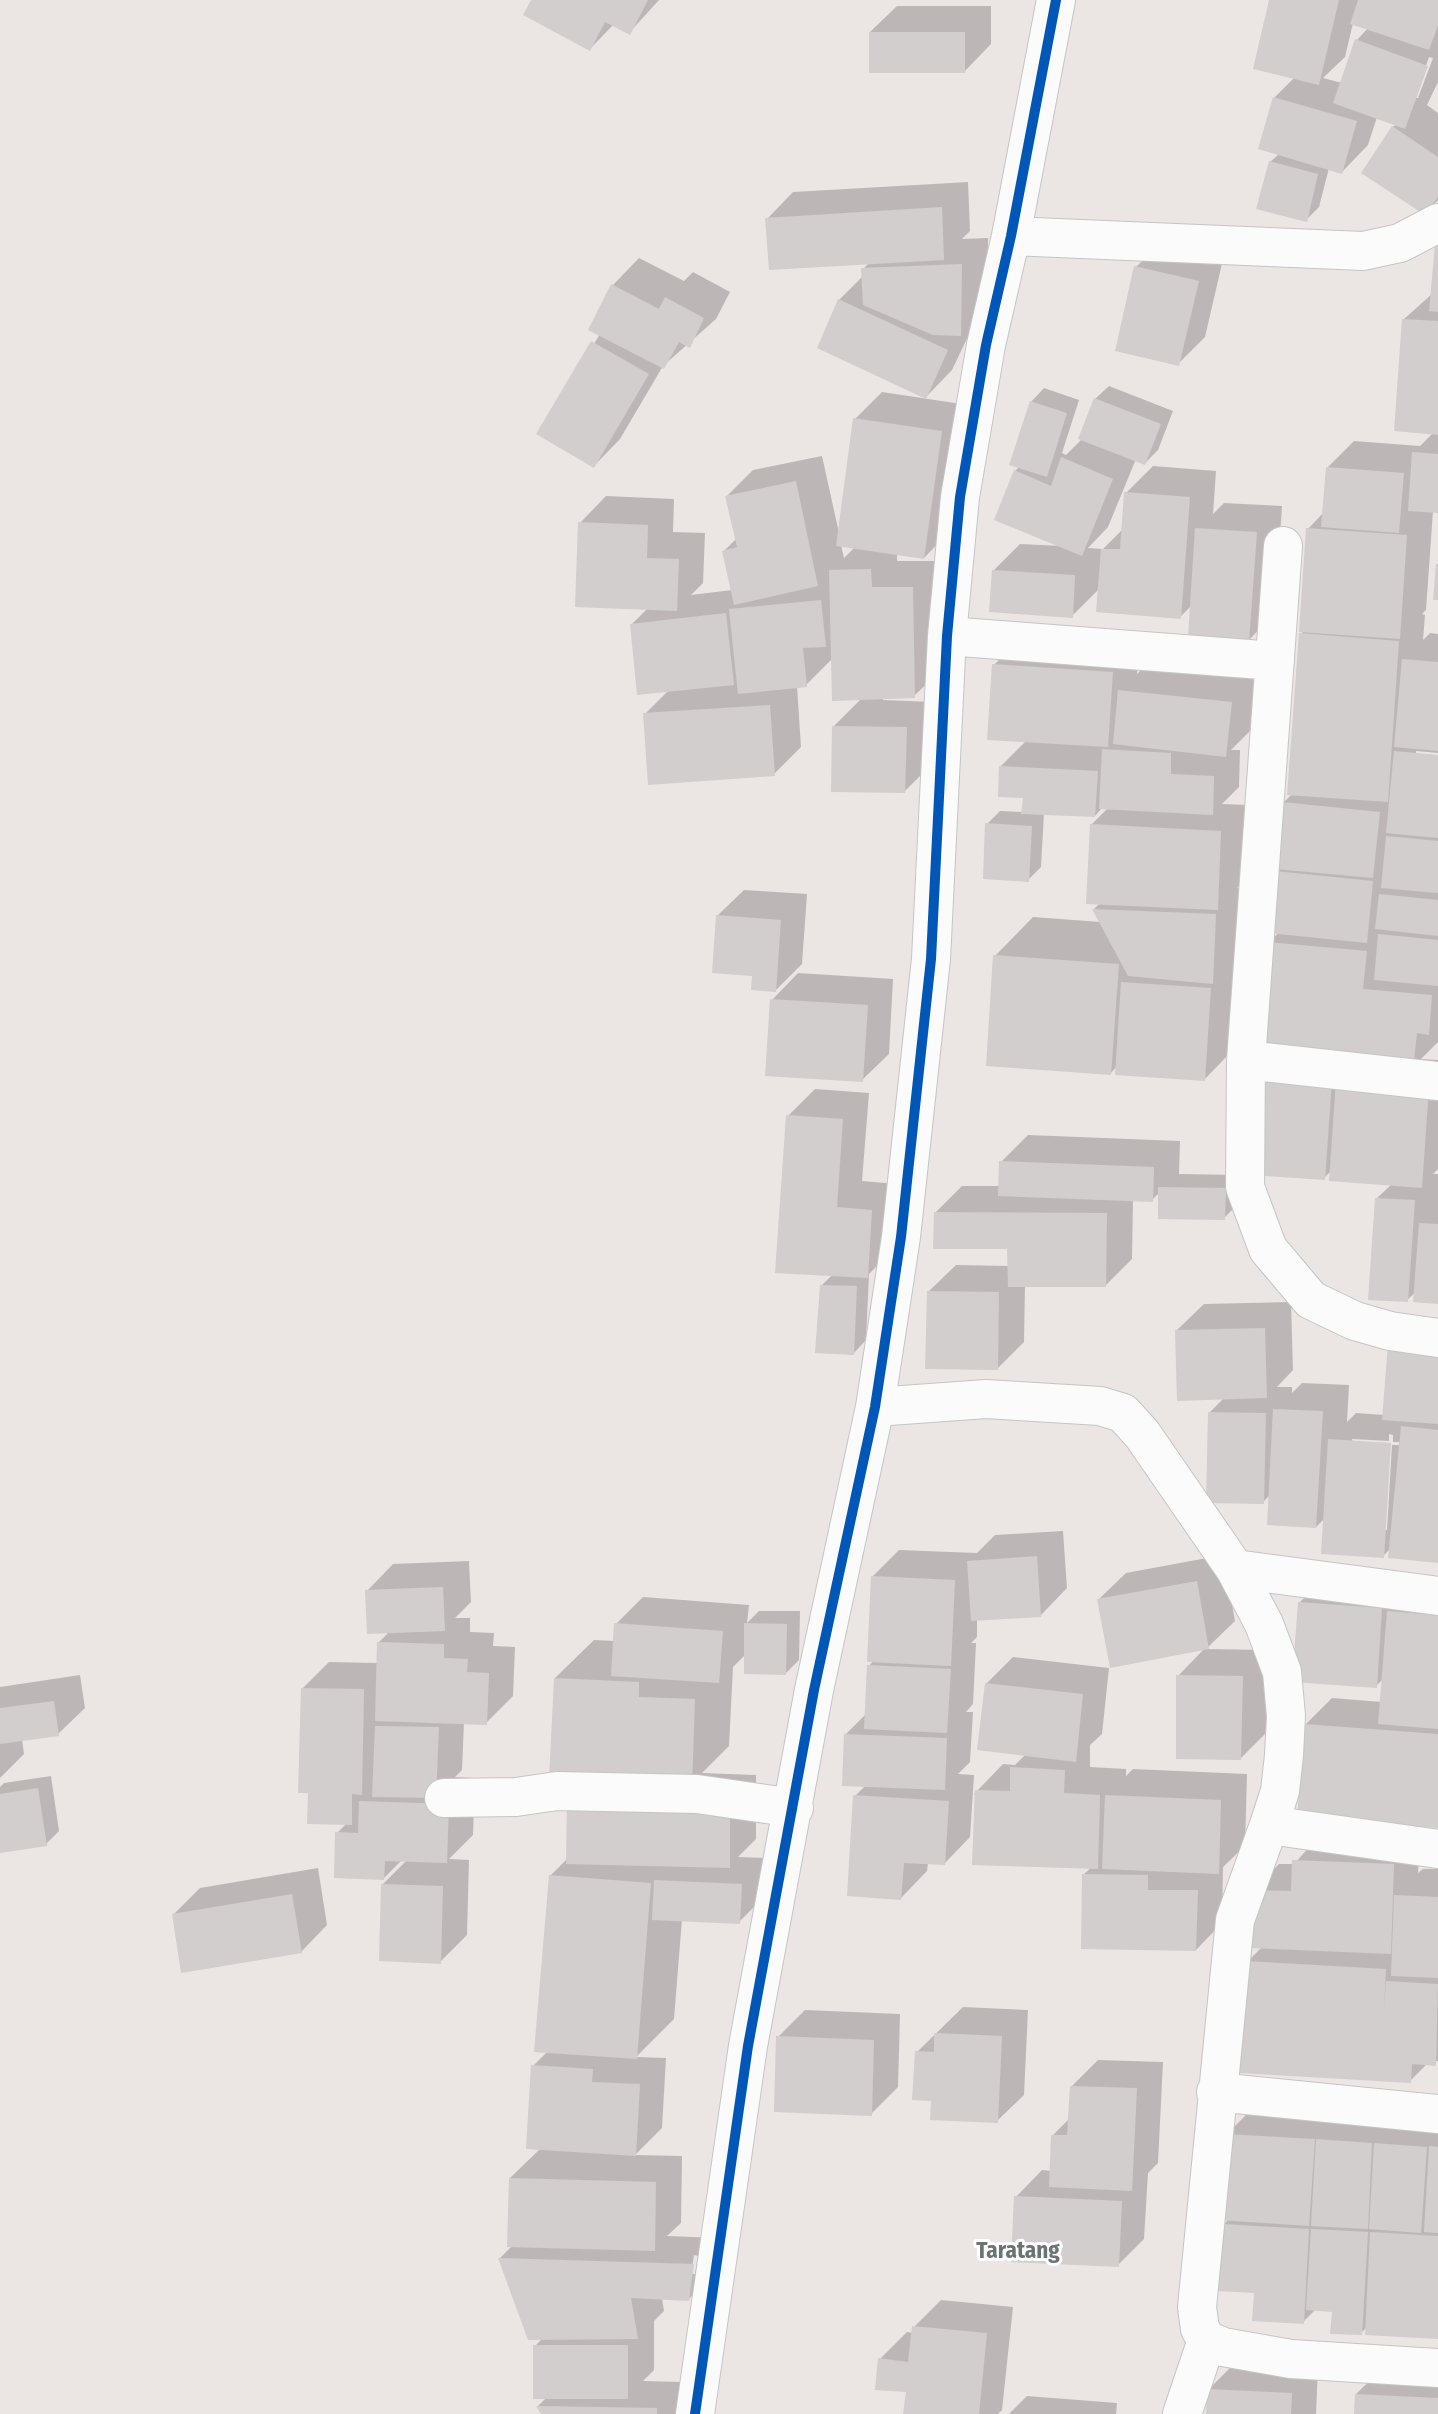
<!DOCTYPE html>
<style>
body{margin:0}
canvas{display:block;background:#ebe5e4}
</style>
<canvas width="1438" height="2414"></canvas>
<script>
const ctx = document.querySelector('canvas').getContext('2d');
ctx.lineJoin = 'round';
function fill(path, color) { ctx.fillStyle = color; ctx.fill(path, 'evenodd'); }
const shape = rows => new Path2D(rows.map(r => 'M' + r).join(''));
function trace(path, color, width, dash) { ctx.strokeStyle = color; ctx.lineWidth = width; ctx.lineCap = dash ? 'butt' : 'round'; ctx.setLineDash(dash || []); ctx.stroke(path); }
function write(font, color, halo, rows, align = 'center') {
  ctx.font = font + ' "Fira Sans Condensed",sans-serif'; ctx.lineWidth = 6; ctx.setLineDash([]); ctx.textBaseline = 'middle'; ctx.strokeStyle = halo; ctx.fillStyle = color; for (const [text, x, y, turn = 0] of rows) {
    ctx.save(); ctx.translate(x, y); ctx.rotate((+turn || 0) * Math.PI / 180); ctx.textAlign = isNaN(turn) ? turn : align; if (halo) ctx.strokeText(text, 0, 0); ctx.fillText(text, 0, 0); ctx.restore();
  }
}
const shadow = shape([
 [533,0,659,0,629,33,614,24,590,49],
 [1271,0,1438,0,1438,82,1427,105,1438,113,1438,200,1425,213,1393,127,1397,124,1377,117,1368,145,1342,172,1329,168,1319,207,1306,220,1270,162,1279,154,1274,98,1295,77],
 [1353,23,1368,28,1357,40,1342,83,1323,78,1345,57],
 [1429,57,1433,58,1418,98,1415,98],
 [897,6,991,6,991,44,965,71,870,32],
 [968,182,970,231,962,239,988,238,987,308,974,324,952,370,926,397,839,300,863,276,863,269,870,262,767,219,793,192],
 [1438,231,1438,511,1433,511,1426,610,1422,614,1425,615,1423,640,1430,633,1438,634,1438,753,1416,751,1416,755,1438,757,1438,1042,1421,1059,1438,1060,1438,1169,1433,1174,1438,1174,1438,1302,1416,1292,1407,1300,1377,1198,1392,1184,1331,1171,1324,1178,1269,943,1279,932,1277,872,1281,867,1284,802,1293,793,1308,529,1324,512,1328,467,1354,441,1420,446,1434,432,1404,319,1433,293],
 [1162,241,1224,255,1205,337,1178,364,1136,267],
 [639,258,684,281,693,272,730,292,716,319,663,366,620,439,594,466,539,433,600,334,591,329,613,285],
 [1109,386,1173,411,1158,450,1145,463,1136,459,1108,527,1088,548,1103,549,1123,529,1126,493,1153,466,1216,471,1213,514,1224,503,1282,506,1275,613,1249,640,1192,605,1180,617,1100,588,1072,616,993,571,1020,544,1062,546,1015,471,1020,466,1031,402,1044,388,1079,400,1062,453,1066,455,1082,439,1095,399],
 [882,392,968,405,950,531,924,558,897,554,897,561,938,561,941,670,914,696,883,697,883,700,933,702,931,765,905,791,834,726,862,698,833,658,806,685,797,686,801,747,774,774,645,714,669,690,631,625,648,608,580,523,606,496,674,499,673,532,705,533,703,583,691,595,732,590,724,551,736,539,727,496,753,470,822,456,839,533,855,419],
 [841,545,855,547,844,558],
 [1020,638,1139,646,1137,674,1147,664,1258,676,1252,729,1231,750,1240,750,1239,787,1222,804,1247,805,1244,881,1237,888,1242,888,1239,956,1233,962,1237,962,1230,1053,1204,1080,1117,1066,1111,1073,995,956,1033,917,1101,922,1094,909,1100,903,1091,825,1108,808,1102,808,1095,816,1044,813,1041,867,1028,880,987,824,1000,811,1023,812,1025,796,1001,766,1026,741,994,665],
 [744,890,807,894,802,964,776,990,754,974,717,916],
 [798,973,893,979,889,1054,862,1080,772,1000],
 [815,1089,869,1093,862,1181,898,1184,894,1249,869,1274,866,1340,853,1354,821,1286,833,1274,788,1116],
 [1028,1135,1180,1141,1179,1174,1238,1175,1237,1205,1224,1218,1160,1192,1152,1200,1133,1199,1132,1259,1106,1285,1025,1285,1024,1342,998,1368,929,1291,956,1265,1009,1266,1009,1247,935,1213,962,1186,1000,1186,1001,1162],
 [1291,1302,1293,1370,1277,1387,1292,1387,1292,1393,1302,1383,1349,1385,1347,1422,1356,1413,1384,1415,1438,1320,1438,1562,1390,1549,1383,1556,1325,1518,1316,1527,1270,1495,1263,1502,1210,1412,1224,1398,1177,1330,1204,1304],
 [1389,1434,1393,1435,1393,1442,1399,1442,1399,1445,1392,1445,1387,1530,1384,1530,1352,1439,1389,1441],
 [1063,1531,1067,1588,1041,1615,977,1619,977,1637,971,1643,976,1643,973,1704,966,1712,973,1712,970,1762,958,1774,974,1775,970,1837,944,1864,928,1863,927,1871,901,1898,855,1796,866,1785,846,1734,866,1714,869,1666,874,1660,873,1576,899,1550,977,1553,995,1535],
 [1223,1555,1235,1621,1206,1649,1268,1650,1267,1732,1241,1758,1178,1676,1205,1648,1099,1599,1126,1573],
 [469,1561,471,1602,455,1618,470,1618,470,1632,494,1633,493,1646,515,1647,513,1696,486,1723,464,1722,462,1770,455,1777,475,1778,473,1835,449,1859,469,1860,467,1935,440,1962,382,1885,407,1860,402,1860,384,1878,337,1833,347,1823,310,1791,303,1688,329,1662,378,1663,378,1643,389,1632,367,1591,393,1564],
 [1326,1576,1438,1587,1438,1827,1306,1724,1332,1698,1382,1702,1384,1678,1376,1686,1299,1603],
 [643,1597,749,1605,747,1623,759,1611,800,1611,799,1660,786,1673,746,1654,733,1667,729,1746,702,1773,756,1775,756,1839,738,1857,768,1858,766,1895,739,1922,682,1919,674,2019,636,2057,666,2058,662,2128,635,2155,682,2156,681,2223,667,2236,720,2238,715,2273,688,2300,662,2298,664,2311,654,2321,654,2370,643,2381,683,2382,682,2414,543,2414,538,2406,547,2397,535,2346,543,2338,500,2258,513,2245,510,2178,540,2149,533,2066,548,2051,550,1876,568,1858,569,1797,555,1678,594,1640,615,1641,616,1624],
 [694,2255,698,2256,695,2274,691,2274],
 [1013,1657,1109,1668,1102,1734,1090,1745,1090,1767,1126,1769,1126,1776,1133,1769,1247,1774,1245,1846,1223,1867,1222,1923,1196,1950,1084,1874,1092,1867,974,1794,1003,1764,1015,1765,1026,1754,986,1684],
 [80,1675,85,1708,58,1734,22,1739,24,1754,0,1778,0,1687],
 [51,1776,59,1831,46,1844,0,1851,0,1787,4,1783],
 [1321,1834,1420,1838,1418,1873,1423,1869,1438,1869,1438,2061,1428,2063,1410,2081,1247,1962,1262,1947,1253,1890,1279,1864,1294,1864],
 [318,1868,327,1925,301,1952,174,1914,200,1888],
 [963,2007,1028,2010,1024,2095,997,2121,933,2099,917,2052],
 [805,2010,900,2014,898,2087,871,2114,778,2037],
 [1098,2060,1163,2062,1158,2163,1148,2173,1144,2239,1118,2265,1016,2197,1042,2170,1051,2171,1053,2135,1070,2118,1071,2087],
 [1253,2108,1438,2120,1438,2337,1367,2327,1361,2333,1334,2311,1316,2309,1303,2322,1256,2292,1223,2225,1229,2219,1227,2134],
 [941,2300,1013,2307,1002,2410,998,2414,905,2414,908,2391,880,2359,907,2332,913,2333,914,2327],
 [1235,2363,1318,2367,1316,2414,1207,2414,1209,2389],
 [1383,2368,1438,2371,1438,2414,1355,2414,1356,2394],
 [1027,2396,1117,2403,1116,2414,1009,2414]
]);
const building = shape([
 [531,0,648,0,630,35,605,22,590,51,523,15],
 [1269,0,1339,0,1319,85,1253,69],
 [1358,0,1438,0,1438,25,1429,50,1350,24],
 [869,32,965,32,965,73,869,73],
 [1355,39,1428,66,1405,129,1333,103],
 [1273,97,1357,121,1342,174,1258,149],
 [1392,126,1438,157,1438,197,1425,215,1361,173],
 [1269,161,1318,174,1307,222,1256,209],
 [942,207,944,260,769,270,765,218],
 [1436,233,1438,233,1438,312,1429,311],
 [962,264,961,336,933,335,863,305,861,268],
 [1134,266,1199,281,1179,366,1115,351],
 [611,284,659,309,665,297,704,318,690,348,679,342,664,369,588,330],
 [838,299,948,350,926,399,817,348],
 [1402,319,1438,321,1438,435,1394,431],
 [591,341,649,374,594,468,536,434],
 [1094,398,1161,424,1145,465,1078,439],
 [1030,401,1067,413,1047,477,1009,465],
 [853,418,942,431,924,559,836,546],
 [1412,452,1438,454,1438,513,1408,511],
 [1061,457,1113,479,1082,556,994,520,1014,470,1051,486],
 [1326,467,1404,473,1399,533,1321,527],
 [796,481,818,586,734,605,722,551,737,547,725,496],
 [1124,492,1190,497,1181,619,1096,612,1101,549,1120,549],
 [578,522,648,525,647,558,679,559,677,611,575,607],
 [1195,528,1257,532,1249,642,1188,637],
 [1306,528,1407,535,1400,639,1299,632],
 [1436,564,1438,564,1438,600,1433,600],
 [871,569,872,587,913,587,915,698,832,701,829,570],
 [992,570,1075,575,1073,618,989,612],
 [821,600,826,647,803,648,807,687,738,694,729,609],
 [726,613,734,685,637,695,630,624],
 [1299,633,1399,641,1388,802,1287,795],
 [1402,659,1438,662,1438,751,1394,747],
 [992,664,1113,672,1108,747,987,740],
 [1118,690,1232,702,1226,757,1113,744],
 [770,705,775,776,648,785,643,713],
 [832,726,907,727,905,793,831,792],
 [1102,749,1171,753,1171,774,1214,776,1213,815,1099,809],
 [1394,751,1438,755,1438,838,1386,833],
 [999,766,1098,771,1095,817,1021,814,1023,798,998,797],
 [1282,802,1380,812,1373,878,1275,869],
 [985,823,1032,826,1029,882,983,879],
 [1090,824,1221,831,1218,910,1086,904],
 [1386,836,1438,841,1438,893,1381,888],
 [1275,871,1373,881,1367,943,1269,933],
 [1379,894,1438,900,1438,936,1375,929],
 [1092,909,1216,914,1213,984,1128,976],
 [716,915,781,920,776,992,751,990,752,976,712,973],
 [1378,934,1438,940,1438,986,1374,980],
 [1267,942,1367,951,1363,989,1432,995,1429,1035,1417,1033,1413,1070,1257,1056],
 [993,955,1119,964,1111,1075,986,1066],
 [1121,982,1211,988,1205,1081,1115,1075],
 [770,999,868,1005,863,1082,765,1076],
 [1258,1074,1332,1080,1325,1180,1251,1175],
 [1336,1081,1429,1087,1422,1188,1329,1181],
 [786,1115,843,1119,837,1207,872,1210,868,1278,775,1273],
 [999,1161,1154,1167,1153,1202,998,1196],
 [1158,1187,1226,1188,1225,1220,1158,1219],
 [1375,1198,1415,1200,1408,1302,1368,1300],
 [934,1212,1107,1213,1106,1287,1008,1287,1007,1249,933,1249],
 [1419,1223,1438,1224,1438,1304,1413,1302],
 [820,1285,857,1286,854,1355,815,1353],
 [927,1291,999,1292,998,1370,925,1369],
 [1265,1328,1267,1398,1177,1401,1175,1330],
 [1388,1344,1438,1349,1438,1424,1382,1420],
 [1273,1409,1323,1411,1316,1528,1267,1525],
 [1208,1412,1266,1413,1264,1504,1206,1503],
 [1401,1426,1438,1430,1438,1563,1388,1558],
 [1328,1439,1391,1443,1384,1558,1321,1554],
 [1037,1556,1041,1617,971,1621,967,1561],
 [871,1576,955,1580,951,1666,867,1662],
 [1197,1581,1209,1649,1110,1668,1097,1599],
 [443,1587,445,1631,367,1634,365,1590],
 [1298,1602,1382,1608,1377,1688,1292,1682],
 [1387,1611,1438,1615,1438,1729,1378,1724],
 [614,1623,723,1631,719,1683,611,1676],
 [744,1623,787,1624,786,1675,744,1674],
 [377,1642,444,1644,444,1658,468,1659,467,1672,489,1673,487,1725,375,1721],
 [867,1665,951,1669,947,1733,864,1729],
 [1176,1675,1243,1676,1241,1760,1176,1759],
 [554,1678,639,1682,639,1697,695,1699,692,1787,549,1780],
 [985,1683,1083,1694,1076,1762,977,1750],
 [301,1688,364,1689,362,1795,352,1794,352,1825,307,1824,308,1793,298,1793],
 [54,1701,59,1736,0,1744,0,1708],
 [1304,1724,1438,1734,1438,1828,1297,1818],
 [375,1726,439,1727,436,1798,372,1797],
 [844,1734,947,1738,945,1790,842,1786],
 [1010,1767,1065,1770,1064,1793,1100,1795,1098,1869,972,1865,975,1790,1010,1791],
 [38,1788,47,1846,0,1853,0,1794],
 [853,1795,949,1801,945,1865,904,1863,901,1900,847,1896],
 [1105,1795,1221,1800,1219,1874,1102,1869],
 [567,1797,730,1800,730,1868,566,1864],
 [359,1801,449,1804,447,1863,385,1861,384,1880,334,1878,335,1832,358,1833],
 [1292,1860,1394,1864,1391,1954,1249,1948,1251,1890,1291,1891],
 [1082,1874,1148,1875,1148,1890,1198,1890,1196,1951,1081,1949],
 [549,1875,651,1883,637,2059,534,2052],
 [654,1880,742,1884,740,1924,652,1920],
 [381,1884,443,1886,441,1964,379,1961],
 [292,1894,302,1953,181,1973,172,1914],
 [1394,1895,1438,1897,1438,1978,1391,1976],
 [1245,1961,1386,1969,1384,2009,1386,1981,1438,1984,1436,2066,1412,2064,1411,2083,1239,2073],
 [934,2033,1002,2036,998,2123,930,2120,931,2101,912,2100,915,2051,934,2052],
 [776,2036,874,2040,872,2116,774,2112],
 [531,2065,593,2069,592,2082,640,2084,636,2156,526,2149],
 [1070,2086,1137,2088,1132,2191,1049,2187,1051,2135,1067,2135],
 [1225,2134,1315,2139,1309,2226,1219,2220],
 [1316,2139,1372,2143,1368,2229,1311,2226],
 [1374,2143,1427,2147,1421,2233,1369,2229],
 [1429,2146,1438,2147,1438,2233,1424,2232],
 [509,2178,656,2182,655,2251,507,2247],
 [1014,2196,1122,2201,1119,2267,1011,2262],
 [1222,2224,1309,2229,1304,2324,1252,2321,1254,2293,1218,2291],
 [1311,2229,1368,2232,1362,2335,1330,2334,1332,2312,1306,2310],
 [1370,2232,1438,2236,1438,2339,1365,2335],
 [498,2258,694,2264,689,2301,631,2298,638,2339,528,2340],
 [912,2326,987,2333,979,2414,903,2414,906,2392,875,2390,878,2358,908,2362],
 [533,2345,628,2345,628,2399,533,2399],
 [1207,2389,1292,2393,1291,2414,1206,2414],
 [1355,2394,1438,2398,1438,2414,1354,2414],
 [536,2406,657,2408,657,2414,541,2414]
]);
const minor = shape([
 [1011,236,1363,251,1400,243,1438,223],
 [1283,546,1246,1060,1245,1187,1268,1249,1311,1300,1355,1321,1390,1331,1438,1338],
 [947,636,1275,661],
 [1246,1060,1438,1081],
 [875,1407,986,1399,1100,1406,1123,1413,1142,1434,1235,1569,1264,1624,1282,1672,1286,1716,1284,1755,1280,1791,1269,1825,1235,1920,1197,2307,1200,2329,1207,2340,1223,2347,1291,2359,1438,2368],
 [1235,1569,1438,1596],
 [444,1798,516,1797,557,1791,697,1794,794,1808],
 [1269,1825,1438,1849],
 [1216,2092,1438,2114],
 [695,2414,748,2046,814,1690,875,1407,901,1237,931,959,947,636,960,497,986,345,1011,236,1056,0],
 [1182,2414,1207,2340]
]);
const cycleway = shape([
 [695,2414,748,2046,814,1690,875,1407,901,1237,931,959,947,636,960,497,986,345,1011,236,1056,0]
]);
const quarterNames = [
 ["Taratang",1018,2252]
];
fill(shadow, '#0003');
fill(building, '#d1cecd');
trace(minor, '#c5c5c5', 40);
trace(minor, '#fcfbfb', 38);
trace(cycleway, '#0057b8', 10);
write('bold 23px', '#6a7573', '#fff', quarterNames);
</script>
